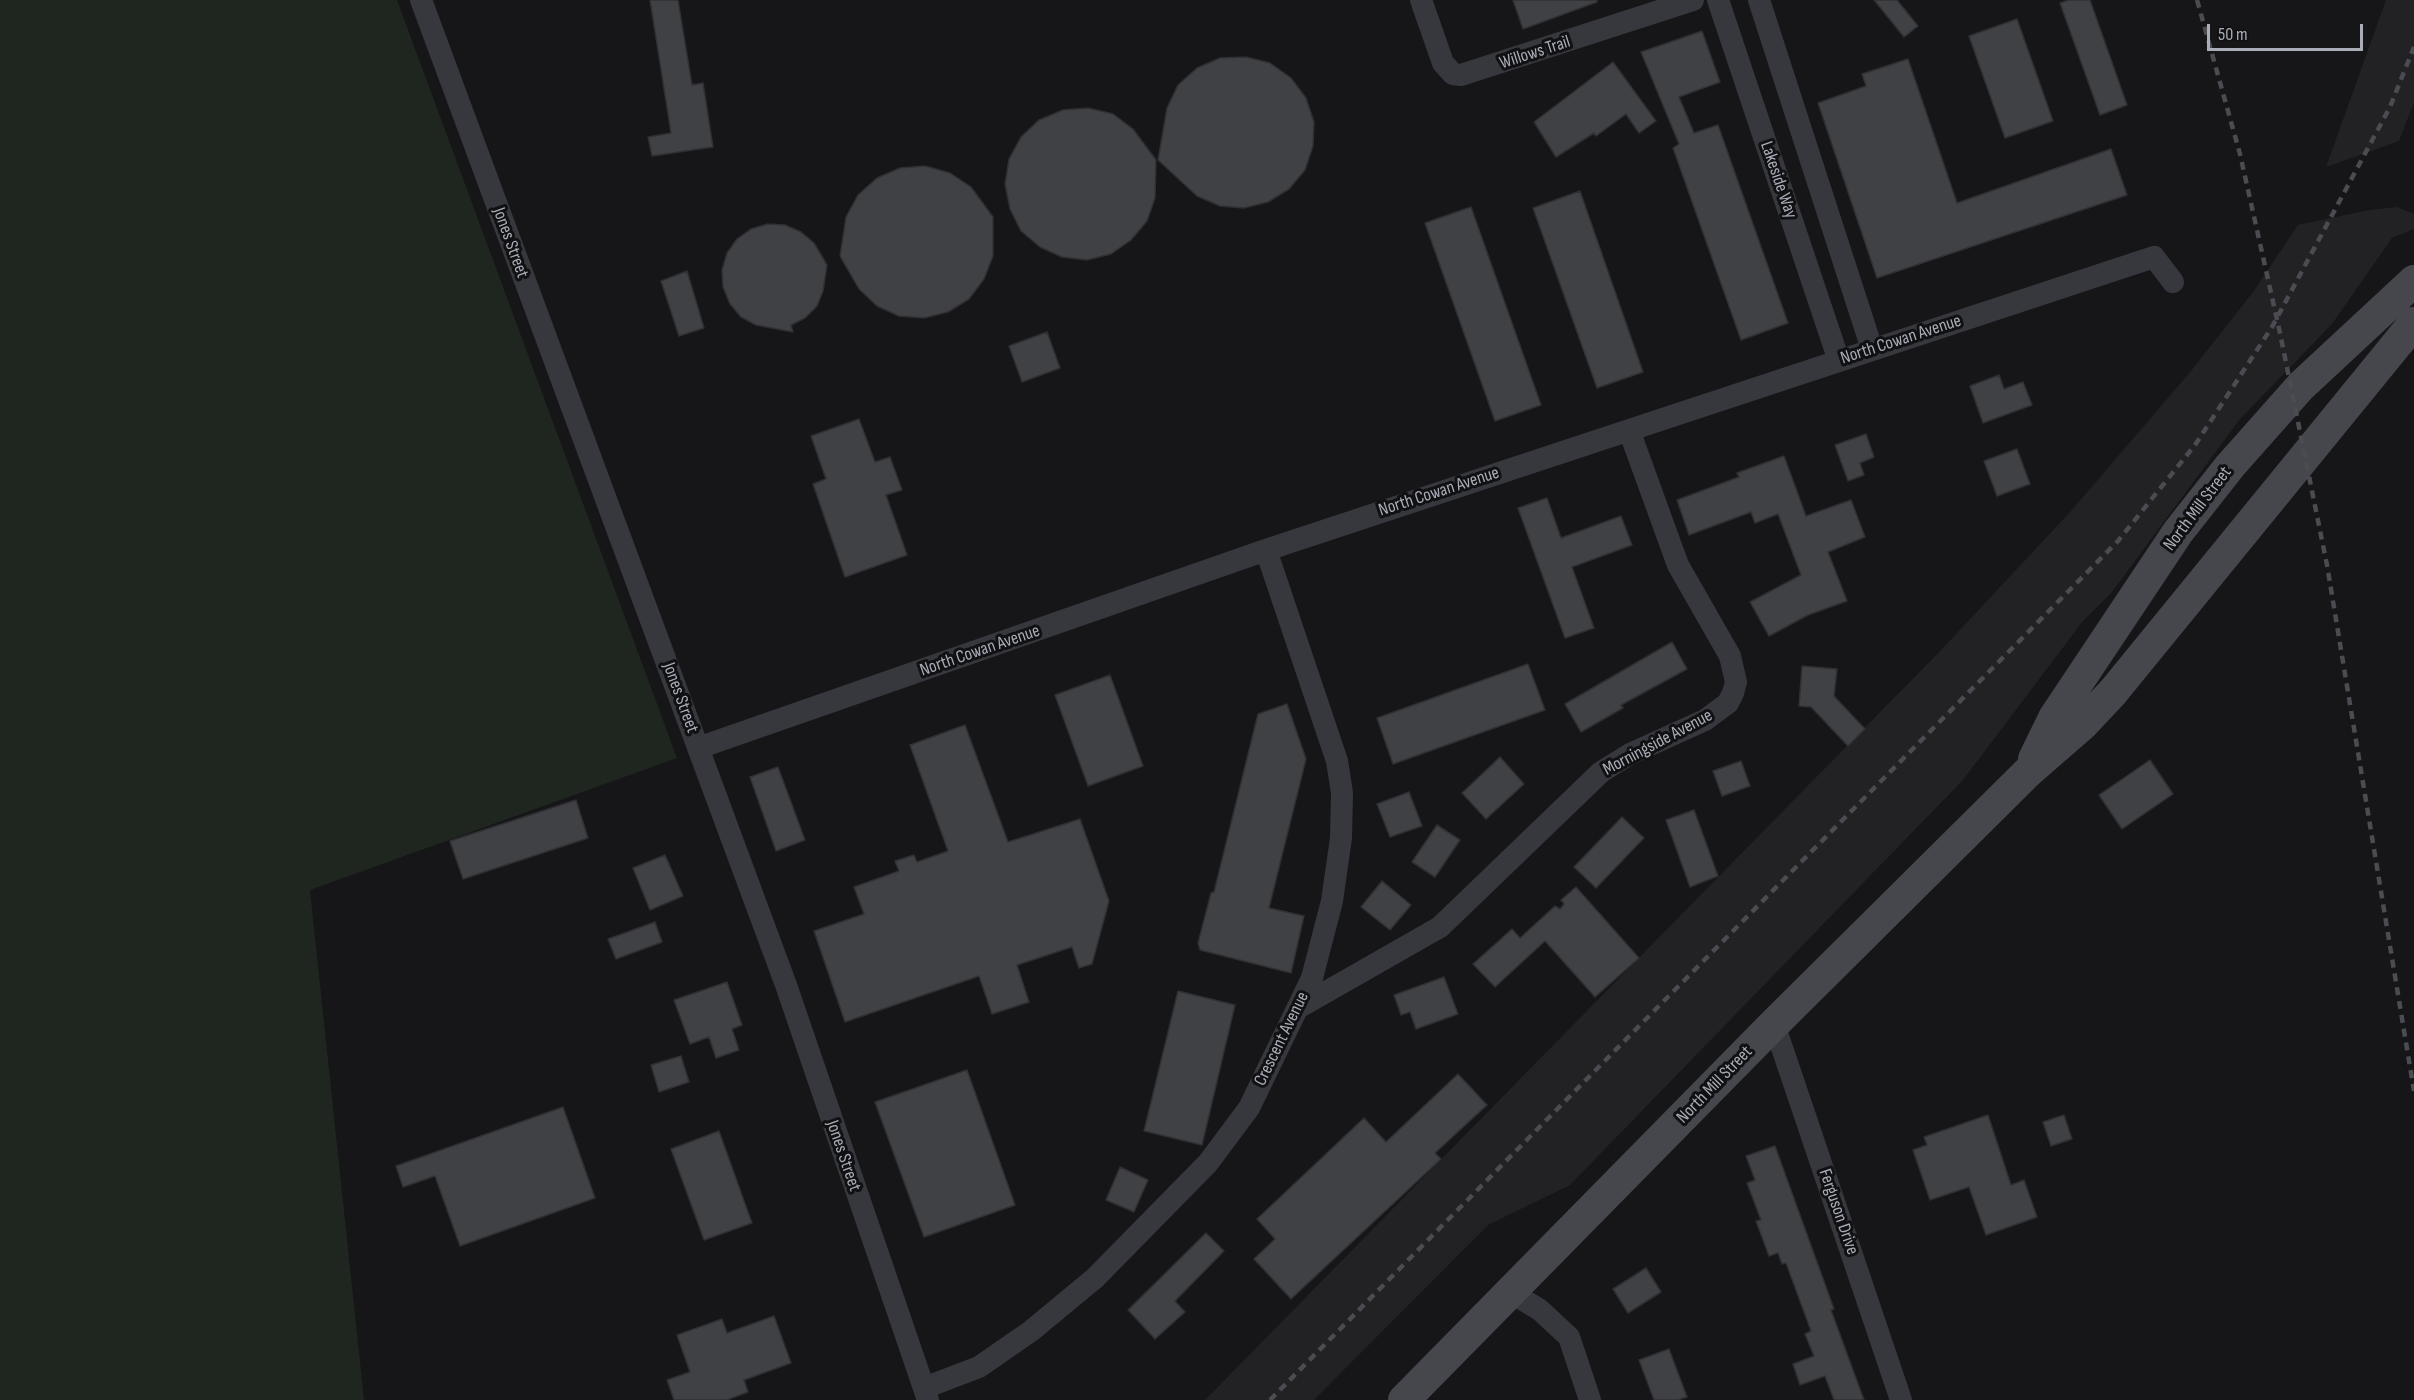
<!DOCTYPE html>
<style>
body{margin:0}
#map{position:relative;width:2414px;height:1400px;overflow:hidden;background:#161618;font-family:"Sofia Sans Condensed",sans-serif}
canvas{display:block}
.scale{position:absolute;left:2207px;top:24px;width:156px;height:27px;box-sizing:border-box;border:3px solid #a8adb8;border-top:0;padding-left:8px;font-size:18px;line-height:21px;white-space:nowrap;color:#a8adb8;-webkit-text-stroke:4px #111113;paint-order:stroke}
</style>
<div id="map">
<canvas width="2414" height="1400"></canvas>
<div class="scale">50 m</div>
</div>
<script>
const ctx = document.querySelector('canvas').getContext('2d');
ctx.lineJoin = 'round';
function fill(path, color) { ctx.fillStyle = color; ctx.fill(path, 'evenodd'); }
const shape = rows => new Path2D(rows.map(r => 'M' + r).join(''));
function trace(path, color, width, dash) { ctx.strokeStyle = color; ctx.lineWidth = width; ctx.lineCap = dash ? 'butt' : 'round'; ctx.setLineDash(dash || []); ctx.stroke(path); }
function write(font, color, halo, rows, align = 'center') {
  ctx.font = font + ' "Sofia Sans Condensed",sans-serif'; ctx.lineWidth = 6; ctx.setLineDash([]); ctx.textBaseline = 'middle'; ctx.strokeStyle = halo; ctx.fillStyle = color; for (const [text, x, y, turn = 0] of rows) {
    ctx.save(); ctx.translate(x, y); ctx.rotate((+turn || 0) * Math.PI / 180); ctx.textAlign = isNaN(turn) ? turn : align; if (halo) ctx.strokeText(text, 0, 0); ctx.fillText(text, 0, 0); ctx.restore();
  }
}
const built = shape([
 [2386,0,2414,0,2414,102,2399,141,2326,167],
 [2397,207,2414,214,2414,229,2392,238,2332,324,2240,419,2112,592,2083,621,1963,780,1570,1185,1488,1225,1314,1400,1205,1400,1943,648,2071,511,2191,371,2253,292,2298,225,2369,210]
]);
const green = shape([
 [0,0,397,0,677,758,310,890,364,1400,0,1400]
]);
const building = shape([
 [650,0,678,0,692,85,703,83,713,147,652,156,648,137,671,133,650,0],
 [1513,0,1597,0,1597,2,1523,29,1513,0],
 [1874,0,1897,0,1918,26,1904,37,1874,0],
 [2069,0,2090,0,2127,105,2100,115,2060,3,2069,0],
 [2017,19,2053,121,2005,138,1969,36,2017,19],
 [1702,31,1720,82,1679,97,1694,133,1718,125,1788,323,1741,340,1673,148,1679,144,1641,52,1702,31],
 [1246,57,1270,63,1291,78,1306,98,1314,122,1313,146,1305,170,1289,189,1268,202,1244,208,1220,206,1197,196,1158,160,1167,108,1178,85,1197,68,1220,58,1246,57],
 [1908,59,1957,203,2111,149,2127,195,1877,278,1818,103,1866,86,1862,74,1908,59],
 [1613,62,1656,121,1639,133,1626,114,1596,136,1594,133,1556,157,1534,122,1613,62],
 [1088,108,1113,114,1133,129,1156,160,1155,198,1147,221,1131,240,1111,254,1087,260,1062,257,1040,247,1021,231,1010,209,1005,184,1009,159,1021,137,1039,120,1063,110,1088,108],
 [925,166,950,173,971,187,993,217,993,256,984,279,969,299,948,312,924,318,899,316,877,306,859,289,840,256,846,217,858,195,877,178,900,168,925,166],
 [1580,191,1643,372,1597,388,1533,208,1580,191],
 [1471,207,1541,405,1495,421,1425,223,1471,207],
 [768,224,785,225,801,232,814,243,827,265,823,291,817,306,805,318,791,325,793,332,756,325,741,317,730,304,723,287,722,270,727,253,737,239,751,229,768,224],
 [687,271,704,328,679,336,661,281,687,271],
 [1047,332,1060,368,1022,382,1009,346,1047,332],
 [1999,375,2004,389,2023,382,2032,405,1983,423,1970,386,1999,375],
 [859,419,875,462,890,457,902,490,886,495,907,555,845,577,813,484,826,479,811,436,859,419],
 [1866,434,1874,457,1860,463,1864,475,1848,481,1835,445,1866,434],
 [2017,449,2030,484,1997,496,1984,461,2017,449],
 [1784,456,1806,516,1851,500,1865,537,1828,552,1847,601,1808,615,1769,636,1750,602,1801,575,1778,514,1755,523,1751,512,1689,535,1677,500,1739,477,1737,473,1784,456],
 [1547,498,1561,538,1621,516,1632,545,1572,567,1594,628,1565,638,1518,508,1547,498],
 [1672,642,1687,669,1621,705,1623,708,1581,732,1565,704,1672,642],
 [1528,664,1545,710,1393,764,1377,718,1528,664],
 [1802,666,1837,669,1834,696,1865,729,1848,746,1811,707,1799,706,1802,666],
 [1110,675,1143,766,1088,786,1055,695,1110,675],
 [1287,704,1306,759,1269,908,1304,916,1291,973,1200,950,1198,943,1211,893,1214,892,1258,714,1287,704],
 [965,725,1008,842,1080,819,1109,901,1092,964,1079,968,1072,947,1017,965,1029,1002,992,1014,979,976,845,1022,814,931,864,914,854,887,899,871,895,861,914,855,917,862,948,851,910,745,965,725],
 [1500,757,1524,784,1486,819,1462,793,1500,757],
 [2150,760,2173,794,2122,829,2099,795,2150,760],
 [1741,761,1750,786,1722,796,1713,771,1741,761],
 [778,767,805,840,776,851,750,777,778,767],
 [1409,792,1422,826,1390,837,1377,804,1409,792],
 [576,800,588,838,463,879,450,841,576,800],
 [1694,810,1718,876,1690,887,1666,820,1694,810],
 [1622,817,1644,838,1596,888,1574,867,1622,817],
 [1437,825,1460,840,1435,877,1412,862,1437,825],
 [665,855,683,896,650,910,633,868,665,855],
 [1382,881,1411,905,1390,930,1361,907,1382,881],
 [1576,887,1639,958,1595,997,1545,941,1495,987,1473,964,1512,929,1520,938,1555,906,1560,909,1564,904,1561,900,1576,887],
 [655,922,662,942,616,959,608,939,655,922],
 [1444,977,1458,1014,1416,1029,1410,1012,1401,1015,1394,995,1444,977],
 [727,982,742,1025,732,1029,739,1050,716,1058,709,1037,690,1044,674,1000,727,982],
 [1178,991,1235,1005,1202,1145,1144,1131,1178,991],
 [681,1056,689,1082,659,1092,651,1065,681,1056],
 [967,1070,1015,1205,924,1237,875,1102,967,1070],
 [1458,1074,1487,1105,1435,1153,1441,1159,1291,1299,1254,1259,1275,1239,1257,1219,1364,1118,1386,1142,1458,1074],
 [563,1107,595,1198,460,1246,435,1176,403,1187,396,1166,563,1107],
 [1988,1115,2011,1185,2024,1180,2037,1217,1986,1235,1969,1187,1930,1200,1913,1150,1927,1145,1924,1137,1988,1115],
 [2064,1115,2072,1139,2051,1146,2043,1122,2064,1115],
 [719,1131,752,1223,704,1240,671,1149,719,1131],
 [1775,1146,1834,1309,1831,1310,1864,1400,1834,1400,1825,1376,1800,1385,1793,1364,1814,1356,1805,1334,1811,1331,1786,1263,1782,1264,1778,1253,1769,1256,1756,1221,1761,1220,1747,1183,1755,1180,1746,1156,1775,1146],
 [1120,1167,1148,1180,1134,1212,1106,1200,1120,1167],
 [1206,1233,1224,1251,1175,1301,1185,1312,1155,1339,1128,1310,1206,1233],
 [1646,1268,1661,1292,1628,1313,1613,1289,1646,1268],
 [774,1316,791,1363,744,1380,748,1392,727,1400,674,1400,667,1380,690,1372,677,1335,722,1319,727,1333,774,1316],
 [1669,1349,1687,1397,1678,1400,1654,1400,1639,1360,1669,1349]
]);
const street = shape([
 [421,0,786,985,928,1400],
 [1421,0,1443,63,1453,74,1461,75,1693,0],
 [1718,0,1839,361],
 [1759,0,1872,349],
 [698,748,1266,550,2154,257,2173,282],
 [1298,1008,1440,927,1601,772,1630,754,1705,720,1728,703,1733,693,1736,682,1730,656,1678,565,1629,430],
 [1774,1024,1901,1400],
 [1512,1293,1540,1310,1569,1337,1590,1400],
 [924,1388,979,1367,1031,1331,1095,1278,1208,1163,1249,1108,1312,978,1332,901,1341,838,1342,793,1337,761,1266,550]
]);
const secondary = shape([
 [2034,759,2054,718,2178,532,2230,466,2301,386,2414,281],
 [1404,1400,1774,1024,2028,772,2082,725,2113,692,2414,323]
]);
const rail = shape([
 [2197,0,2240,154,2280,333,2327,565,2414,1091],
 [1270,1400,2118,541,2195,445,2272,327,2390,107,2414,47]
]);
const streetNames = [
 ["Willows Trail",1535,53,-18],
 ["Lakeside Way",1778,180,71],
 ["Jones Street",510,243,70],
 ["North Cowan Avenue",1901,340,-18],
 ["North Cowan Avenue",1439,492,-18],
 ["North Mill Street",2198,509,-53],
 ["North Cowan Avenue",980,651,-19],
 ["Jones Street",680,698,70],
 ["Morningside Avenue",1658,743,-28],
 ["Crescent Avenue",1282,1039,-64],
 ["North Mill Street",1715,1085,-46],
 ["Jones Street",843,1156,71],
 ["Ferguson Drive",1838,1212,71]
];
fill(built, '#222225');
fill(green, '#1e261f');
fill(building, '#404145');
trace(building, '#303034', 1.5);
trace(street, '#37383d', 22);
trace(secondary, '#45474d', 32);
trace(rail, '#4a4c52', 4.5, [8, 6]);
write('18px', '#a8adb8', '#111113', streetNames);
</script>
